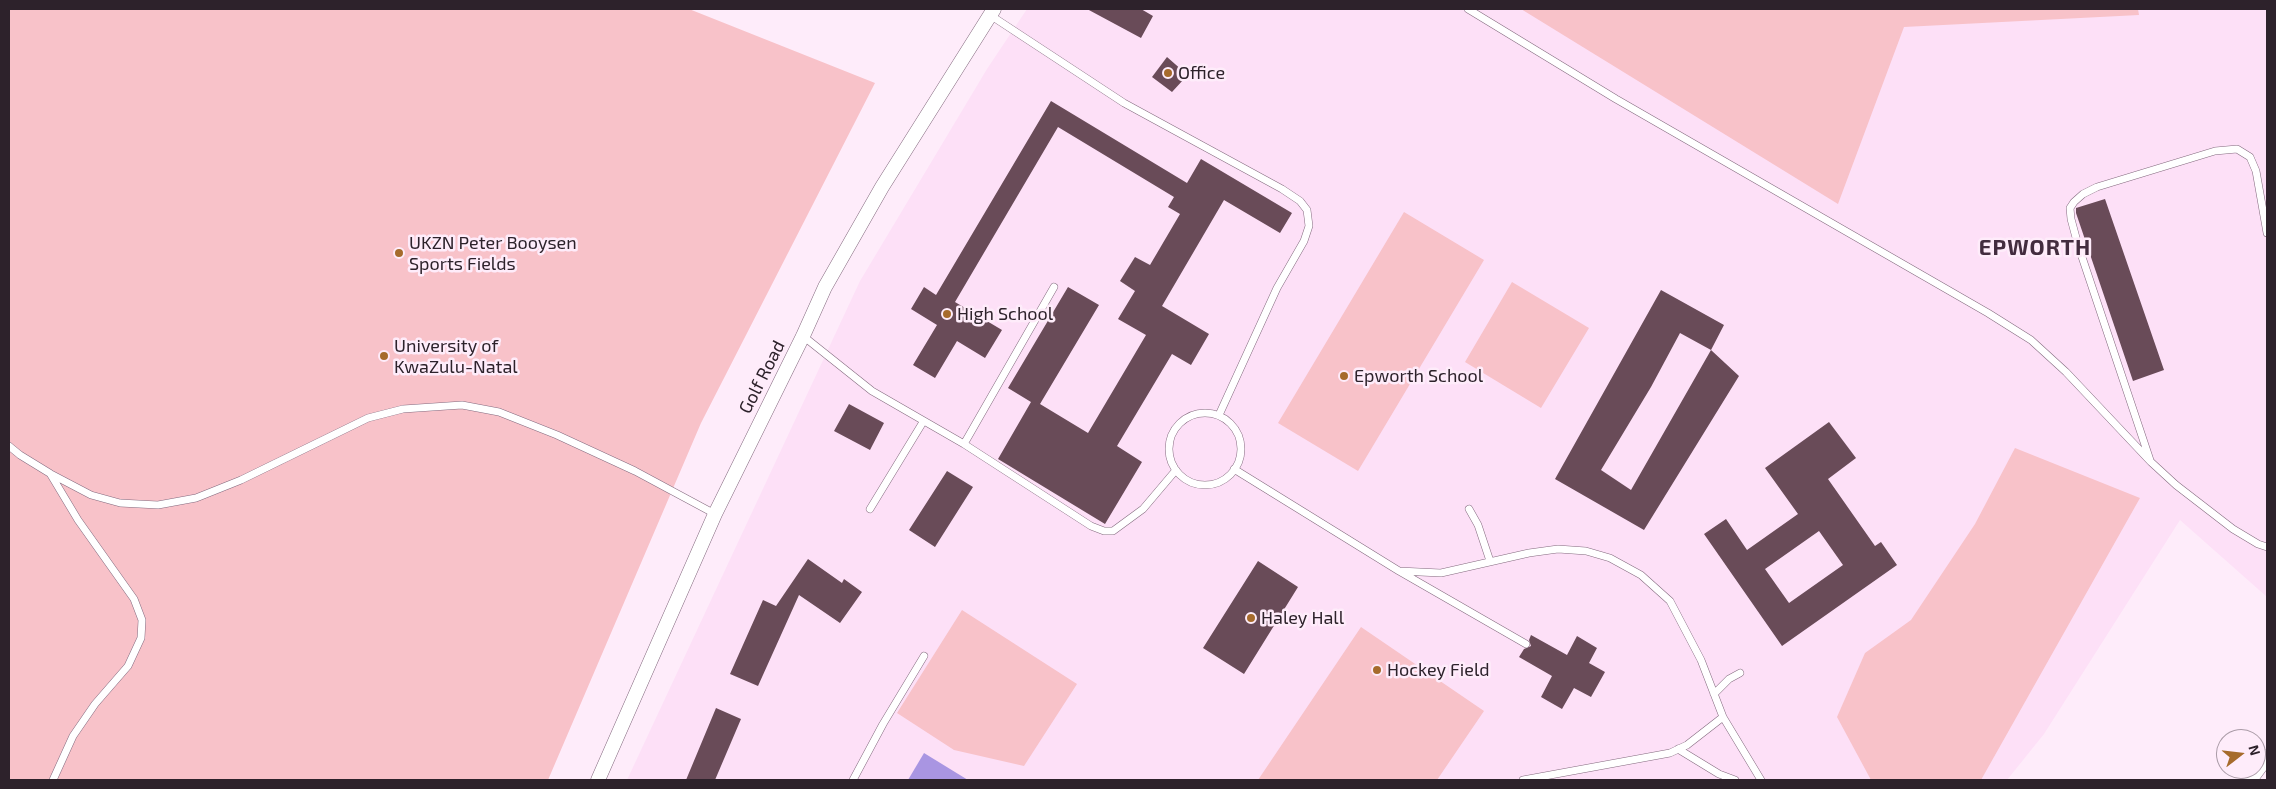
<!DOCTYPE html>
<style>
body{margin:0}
#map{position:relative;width:2276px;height:789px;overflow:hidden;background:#feecfa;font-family:"Exo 2",sans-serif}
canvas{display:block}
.frame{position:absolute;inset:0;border:10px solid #2d222b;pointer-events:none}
.north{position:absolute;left:2216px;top:729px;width:50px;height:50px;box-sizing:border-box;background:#feecfa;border:1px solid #aa9ba7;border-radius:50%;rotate:74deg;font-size:14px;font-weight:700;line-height:20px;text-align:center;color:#2d222b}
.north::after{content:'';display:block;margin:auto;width:18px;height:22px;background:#a66b2c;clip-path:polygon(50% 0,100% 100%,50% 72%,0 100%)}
</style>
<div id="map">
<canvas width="2276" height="789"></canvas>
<div class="frame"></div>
<div class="north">N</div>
</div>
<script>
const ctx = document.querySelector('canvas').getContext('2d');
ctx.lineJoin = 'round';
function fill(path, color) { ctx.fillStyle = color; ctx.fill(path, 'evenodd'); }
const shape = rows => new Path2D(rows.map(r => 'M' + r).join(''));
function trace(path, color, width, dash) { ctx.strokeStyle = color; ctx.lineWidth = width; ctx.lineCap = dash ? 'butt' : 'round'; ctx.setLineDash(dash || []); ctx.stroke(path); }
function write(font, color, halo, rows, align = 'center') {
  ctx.font = font + ' "Exo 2",sans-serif'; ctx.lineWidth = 5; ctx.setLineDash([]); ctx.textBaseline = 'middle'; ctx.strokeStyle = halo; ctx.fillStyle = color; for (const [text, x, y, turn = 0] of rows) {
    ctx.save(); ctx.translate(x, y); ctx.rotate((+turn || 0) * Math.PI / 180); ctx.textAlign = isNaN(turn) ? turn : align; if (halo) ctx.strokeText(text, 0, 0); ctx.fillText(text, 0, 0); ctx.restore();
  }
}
const built = shape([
 [1027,9,2267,9,2267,597,2180,520,2044,734,2007,780,627,780,860,281,987,69]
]);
const green = shape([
 [9,9,689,9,875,83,701,423,548,780,9,780],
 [1521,9,2138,9,2139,15,1904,27,1838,204],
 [1404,212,1484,260,1358,471,1278,423],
 [1512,282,1589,328,1541,408,1465,362],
 [2015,448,2140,498,1981,780,1871,780,1837,717,1865,653,1911,620,1975,524],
 [962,610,1077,684,1024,766,954,750,897,713],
 [1361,627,1484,711,1437,780,1258,780]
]);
const water = shape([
 [924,753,968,780,908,780]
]);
const building = shape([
 [1087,9,1141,9,1153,16,1141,38],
 [1167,57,1183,71,1180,75,1184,79,1172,92,1152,77],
 [1051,101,1187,183,1201,159,1292,213,1280,233,1224,200,1162,306,1209,334,1191,365,1172,354,1117,446,1142,462,1105,524,998,459,1031,402,1008,388,1068,287,1099,305,1040,404,1088,433,1146,335,1118,319,1135,291,1120,281,1135,257,1150,265,1180,214,1168,207,1174,197,1058,127,955,302,1002,330,985,358,957,341,935,378,913,365,937,325,911,309,924,287,936,295],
 [2105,199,2164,370,2133,381,2076,213,2076,208],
 [1661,290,1724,325,1711,350,1739,376,1644,530,1555,479],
 [1680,333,1711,350,1631,490,1601,470,1651,387],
 [849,404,884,423,870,450,834,431],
 [1829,422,1856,458,1828,479,1875,546,1881,542,1897,565,1782,646,1704,534,1726,519,1747,550,1798,514,1765,468],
 [1819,531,1843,565,1789,603,1765,569],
 [947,471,973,487,935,547,909,530],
 [808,559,842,583,844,579,862,592,840,623,799,595,758,686,730,674,763,600,776,606],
 [1258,561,1298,587,1244,674,1203,648],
 [1531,635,1567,655,1577,636,1597,648,1589,663,1605,672,1591,697,1574,688,1562,709,1541,697,1552,676,1519,657,1524,649,1531,646,1529,640],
 [716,708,741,719,715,780,686,780]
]);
const lane = shape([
 [1468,9,1616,99,1988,313,2031,340,2066,372,2151,462,2176,485,2233,529,2258,544,2267,547],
 [990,15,1124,103,1282,189,1300,201,1307,210,1309,226,1304,241,1277,288,1219,415],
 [803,336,872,391,964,444,1091,526,1104,531,1113,531,1143,509,1176,470],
 '1169 449a36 36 0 1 1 72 0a36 36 0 1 1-72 0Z',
 [964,444,1054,287],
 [9,446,20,455,51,474,91,495,120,503,158,505,196,498,241,480,368,418,403,409,462,405,499,412,557,435,635,471,715,514],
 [2150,460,2078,245,2071,219,2070,208,2074,202,2083,194,2097,187,2215,151,2237,149,2250,157,2256,171,2267,233],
 [1234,469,1399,571,1526,644],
 [51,475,78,520,134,599,142,620,141,638,128,666,95,704,73,736,53,780],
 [870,509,923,422],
 [1469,509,1478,525,1490,561],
 [1399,571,1441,573,1529,553,1558,549,1586,551,1610,558,1641,575,1670,601,1701,660,1723,717,1761,780],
 [1714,694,1729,679,1740,673],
 [1678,749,1719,774,1735,780],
 [853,780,883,724,924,656],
 [1523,780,1670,753,1687,745,1723,717]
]);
const street = shape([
 [598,780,715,514,803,336,825,287,882,187,994,9],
 [2250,780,2267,757]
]);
const markers = [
 [1168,73,5,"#a66b2c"],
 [399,253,5,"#a66b2c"],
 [947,314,5,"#a66b2c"],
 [384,356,5,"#a66b2c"],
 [1344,376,5,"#a66b2c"],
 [1251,618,5,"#a66b2c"],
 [1377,670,5,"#a66b2c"]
];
const poiNames = [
 ["Office",1178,73],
 ["UKZN Peter Booysen",409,243],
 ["Sports Fields",409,264],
 ["High School",957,314],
 ["University of",394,346],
 ["KwaZulu-Natal",394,367],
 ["Epworth School",1354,376],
 ["Haley Hall",1261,618],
 ["Hockey Field",1387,670]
];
const streetNames = [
 ["Golf Road",762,377,-63]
];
const districtNames = [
 ["EPWORTH",2035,248]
];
fill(built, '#fde0f7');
fill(green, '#f8c2c9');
fill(water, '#a995e2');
fill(building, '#694b58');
trace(lane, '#846a7f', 8);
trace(street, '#846a7f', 15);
trace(lane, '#fff', 7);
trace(street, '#fff', 14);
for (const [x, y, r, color] of markers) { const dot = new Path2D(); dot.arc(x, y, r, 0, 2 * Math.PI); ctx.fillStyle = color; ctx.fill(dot); trace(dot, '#feecfa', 2); }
write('18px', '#2d222b', '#feecfa', poiNames, 'left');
write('18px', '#2d222b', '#feecfa', streetNames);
ctx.letterSpacing = '1px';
write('bold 22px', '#432c3f', '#feecfa', districtNames);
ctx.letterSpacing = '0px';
</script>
